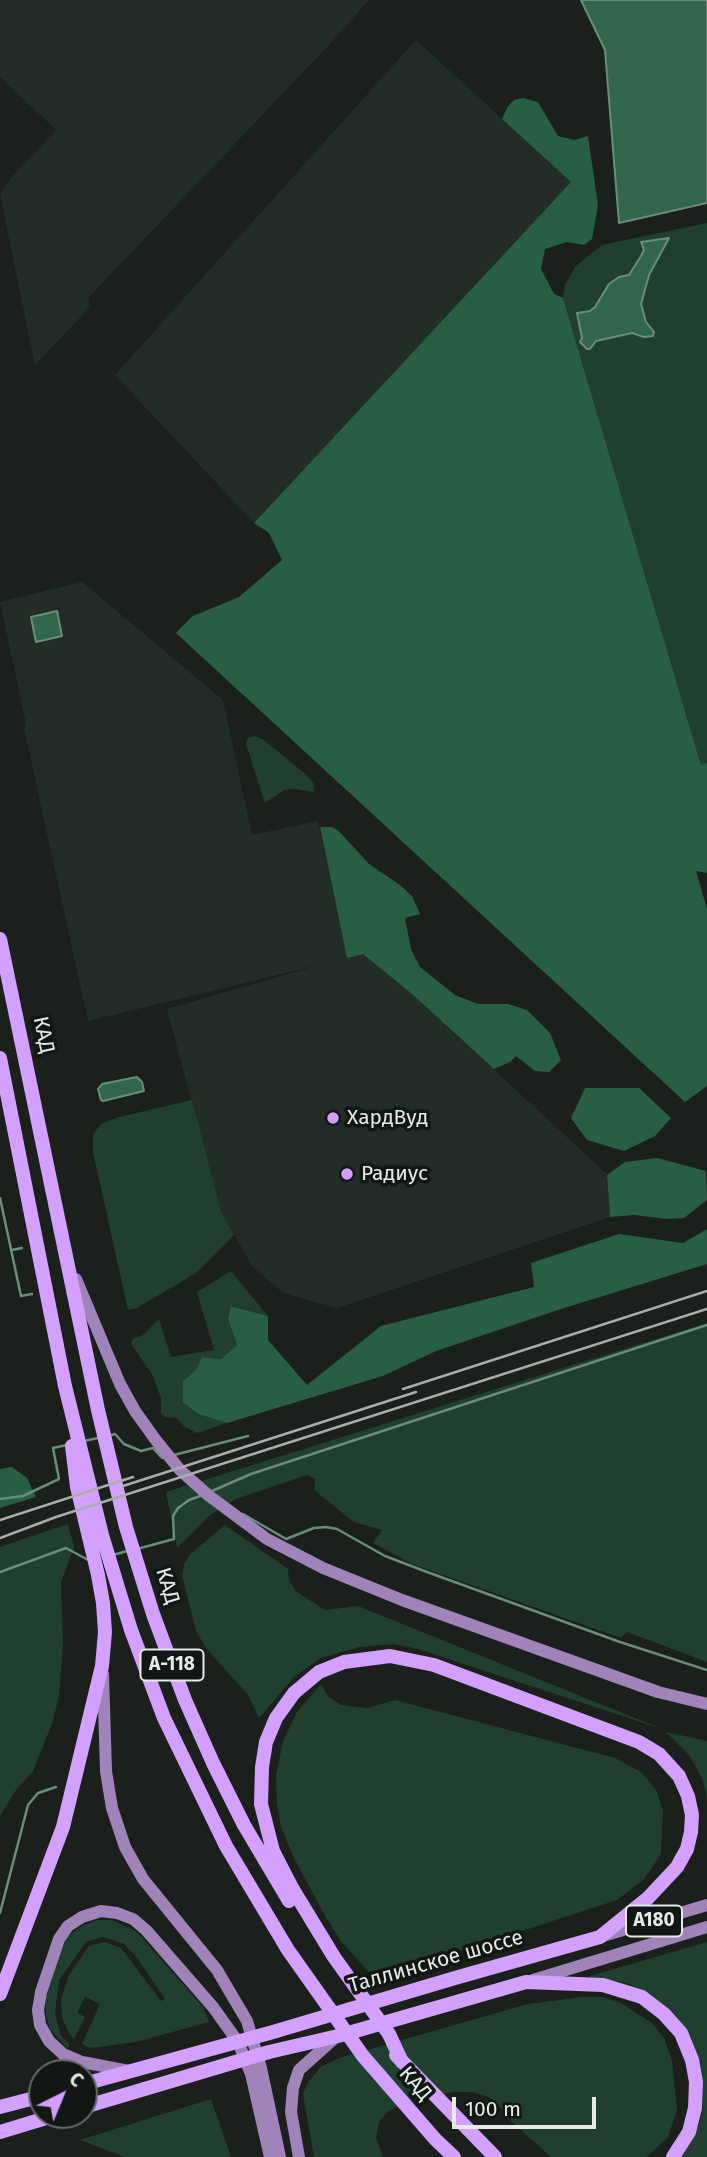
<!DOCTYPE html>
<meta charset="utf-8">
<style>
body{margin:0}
#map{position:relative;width:707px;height:2157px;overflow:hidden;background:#1b201d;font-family:"Fira Sans",sans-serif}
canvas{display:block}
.north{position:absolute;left:28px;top:2059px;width:70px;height:70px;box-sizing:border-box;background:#121714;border:2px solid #676b69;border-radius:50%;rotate:43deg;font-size:19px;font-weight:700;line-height:28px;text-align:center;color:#e6eae8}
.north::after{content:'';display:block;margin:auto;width:24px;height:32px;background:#d29dfd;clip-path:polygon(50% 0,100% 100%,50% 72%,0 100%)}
.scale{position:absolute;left:452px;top:2097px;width:144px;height:32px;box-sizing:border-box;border:4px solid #e6eae8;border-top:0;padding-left:9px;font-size:21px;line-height:24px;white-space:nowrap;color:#e6eae8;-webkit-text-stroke:5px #121714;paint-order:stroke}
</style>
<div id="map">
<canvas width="707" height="2157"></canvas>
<div class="north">С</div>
<div class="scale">100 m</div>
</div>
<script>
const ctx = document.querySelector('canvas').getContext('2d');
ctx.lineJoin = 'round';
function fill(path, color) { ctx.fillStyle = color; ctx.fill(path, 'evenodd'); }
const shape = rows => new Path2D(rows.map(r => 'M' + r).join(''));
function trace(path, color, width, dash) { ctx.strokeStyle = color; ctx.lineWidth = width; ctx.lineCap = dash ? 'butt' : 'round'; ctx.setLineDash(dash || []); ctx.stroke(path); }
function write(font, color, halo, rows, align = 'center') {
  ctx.font = font + ' "Fira Sans",sans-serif'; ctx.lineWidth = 7; ctx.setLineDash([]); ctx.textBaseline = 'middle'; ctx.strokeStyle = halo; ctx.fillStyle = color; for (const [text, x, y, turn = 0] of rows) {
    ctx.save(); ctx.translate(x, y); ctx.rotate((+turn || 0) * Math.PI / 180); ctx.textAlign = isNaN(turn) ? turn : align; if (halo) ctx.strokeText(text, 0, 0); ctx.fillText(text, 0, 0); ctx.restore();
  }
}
const built = shape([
 [0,0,369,0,327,47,89,297,89,308,35,365,0,194,12,177,56,130,0,77],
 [416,40,571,182,254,523,115,375],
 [82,582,223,700,252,835,318,821,347,957,363,953,412,994,607,1174,610,1217,337,1308,283,1293,252,1266,221,1211,167,1009,323,964,88,1021,24,728,26,724,0,602]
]);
const green = shape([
 [707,223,707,763,701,765,563,298,565,285,575,267,602,245],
 [255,736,264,740,304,773,313,782,314,792,296,789,284,790,265,803,246,744,248,738],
 [192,1100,221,1211,234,1235,196,1273,135,1309,128,1310,93,1152,93,1134,101,1124,119,1117],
 [231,1271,268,1316,232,1306,228,1319,237,1345,221,1359,202,1357,196,1370,183,1381,198,1414,227,1423,197,1433,185,1427,176,1418,165,1417,161,1413,161,1398,152,1374,131,1344,133,1339,143,1335,159,1319,171,1357,214,1350,197,1292],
 [707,1323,707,1662,627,1632,621,1638,412,1564,373,1543,382,1530,354,1522,314,1490,315,1479,307,1475,236,1499,210,1515,177,1548,166,1492],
 [68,1524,74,1547,61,1582,63,1645,59,1695,53,1721,33,1771,16,1790,0,1816,0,1547],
 [225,1525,288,1569,289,1581,297,1592,325,1610,358,1606,662,1729,418,1649,394,1644,359,1647,321,1658,294,1677,259,1718,248,1695,206,1648,196,1631,182,1576,184,1564,190,1554],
 [321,1684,329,1697,341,1705,367,1708,395,1700,615,1758,641,1772,656,1790,663,1811,661,1854,644,1879,617,1900,375,1979,341,1941,325,1916,293,1856,281,1827,277,1803,276,1776,283,1741,297,1712],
 [666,1732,707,1741,707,1798,703,1781,690,1756],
 [98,1920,112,1920,137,1932,203,2007,209,2022,136,2042,90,2048,82,2044,100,2004,85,1997,77,2013,85,2017,74,2039,69,2033,62,2018,61,1999,69,1975,89,1946,104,1942,121,1948,161,2001,165,1999,135,1955,124,1944,103,1937,86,1942,59,1980,55,2012,60,2034,70,2045,67,2048,50,2029,46,2015,46,1997,51,1973,67,1937,83,1925],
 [707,1942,707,2157,682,2157,699,2125,703,2109,701,2071,645,1993,629,1984,614,1980,591,1979,590,1976],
 [582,1997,602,1997,619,2002,652,2023,664,2038,672,2060,677,2110,668,2137,647,2157,551,2157,511,2121,502,2109,489,2097,471,2092,454,2092,414,2098,387,2112,379,2122,376,2138,383,2157,314,2157,303,2094,308,2082,321,2067,339,2058,528,2004],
 [211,2099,231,2157,125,2157,80,2140]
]);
const forest = shape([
 [523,98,538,102,558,136,574,140,588,136,598,205,592,239,584,245,567,242,545,249,541,269,554,294,563,298,701,765,707,763,707,873,696,871,707,909,707,1086,685,1102,176,633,193,616,239,597,282,560,269,533,254,523,571,182,502,119,508,106,514,100],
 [320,827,332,827,338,830,369,864,400,885,412,896,420,914,405,918,411,949,420,967,455,995,478,1004,508,1004,527,1010,550,1033,561,1060,549,1072,535,1071,516,1056,510,1062,494,1069,412,994,363,954,347,958],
 [585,1088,639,1088,671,1118,655,1136,624,1151,587,1140,571,1118],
 [657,1158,706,1171,707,1200,684,1218,667,1219,634,1215,610,1217,607,1175,625,1162],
 [707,1229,707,1264,561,1309,436,1351,383,1376,227,1423,198,1414,183,1402,183,1381,196,1370,202,1357,221,1359,237,1345,228,1319,231,1306,268,1316,268,1340,307,1385,381,1326,534,1287,531,1263,619,1234,683,1243],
 [12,1467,27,1478,36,1497,0,1508,0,1469]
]);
const water = shape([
 [581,0,707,0,707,203,619,223,605,50,581,0],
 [669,238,649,275,641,304,646,322,654,332,653,336,644,337,632,333,596,341,590,349,587,349,580,342,582,338,577,313,590,311,595,307,609,284,619,277,629,275,641,256,644,250,641,242,669,238],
 [57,611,62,636,36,642,31,617,57,611],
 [137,1077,142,1082,144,1091,103,1101,101,1100,98,1089,102,1084,137,1077]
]);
const stream = shape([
 [0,1198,21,1296,32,1294],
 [12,1250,22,1248],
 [108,1436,115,1434,124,1444,141,1451,153,1448,162,1458,164,1458],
 [84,1441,98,1438],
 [174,1455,248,1436],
 [212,1491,251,1474,707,1325],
 [0,1499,23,1496,59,1479,53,1448,67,1445],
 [243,1514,286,1539,314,1528,326,1527,337,1529,385,1556,427,1572,620,1642,707,1670],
 [137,1549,174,1539,173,1516,178,1508,189,1500,203,1495],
 [113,1555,127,1551],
 [0,1572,66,1548,90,1561],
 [0,1913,28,1805,38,1793,56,1787]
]);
const major = shape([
 [76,1279,120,1384,135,1411,155,1439,180,1470,208,1495,267,1539,323,1568,402,1600,658,1692,707,1704],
 [103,1674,106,1771,112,1808,125,1847,143,1879,217,1970,247,2021,261,2068,280,2157],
 [603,1936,707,1905],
 [533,1980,707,1927],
 [129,2071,82,2062,63,2054,49,2041,40,2025,38,2010,41,1992,59,1939,68,1926,82,1917,101,1911,117,1913,133,1919,146,1930,213,2007,238,2042,251,2074,270,2157],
 [299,2157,291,2112,293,2088,299,2070,337,2036]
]);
const highway = shape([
 [0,939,98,1410,126,1527,153,1614,185,1700,213,1763,244,1825,289,1901],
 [0,1058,65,1386,102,1535,131,1630,164,1718,226,1846,288,1950,363,2056,435,2139,454,2157],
 [0,1994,63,1827,102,1666,105,1632,103,1603,98,1575,77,1487,72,1446],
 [396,2055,495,2157],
 [84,2084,273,2032,455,1978,600,1937,648,1898,677,1867,687,1849,691,1832,692,1815,688,1796,679,1776,659,1754,639,1742,434,1665,390,1656,344,1662,319,1672,294,1693,276,1718,266,1742,262,1767,261,1804,273,1851,292,1888,334,1957,389,2034,402,2062],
 [0,2107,42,2096],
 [84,2107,269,2052,338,2036,526,1982,603,1985,642,1997,664,2014,681,2033,692,2060,696,2082,695,2108,689,2132,673,2157],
 [0,2132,56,2115]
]);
const rail = shape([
 [403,1389,707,1291],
 [123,1486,416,1392],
 [0,1520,133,1477],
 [0,1538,56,1517,707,1309]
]);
const markers = [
 [333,1118,7,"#d29dfd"],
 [347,1174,7,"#d29dfd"]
];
const shields = [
 [172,1665,63],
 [654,1921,56]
];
const shieldNames = [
 ["А-118",172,1665],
 ["A180",654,1921]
];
const streetNames = [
 ["КАД",43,1035,78],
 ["КАД",167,1586,73],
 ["Таллинское шоссе",436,1962,-16],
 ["КАД",415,2084,49]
];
const poiNames = [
 ["ХардВуд",347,1118],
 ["Радиус",361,1174]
];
fill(built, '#232d27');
fill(green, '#213f2f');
fill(forest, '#285e43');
fill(water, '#32674c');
trace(water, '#688e7b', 2);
trace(stream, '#688e7b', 2.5);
trace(major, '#9f83b9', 12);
trace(highway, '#d3a1fd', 14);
trace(rail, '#a9aeab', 2.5);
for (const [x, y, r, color] of markers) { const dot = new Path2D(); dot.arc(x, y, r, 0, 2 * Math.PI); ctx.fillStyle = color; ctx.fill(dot); trace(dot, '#121714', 2.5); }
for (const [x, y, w] of shields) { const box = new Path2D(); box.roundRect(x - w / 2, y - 15.5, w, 31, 5); ctx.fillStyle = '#121714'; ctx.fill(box); trace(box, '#e6eae8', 2); }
write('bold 19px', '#e6eae8', null, shieldNames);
write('21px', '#e6eae8', '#121714', streetNames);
write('21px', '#e6eae8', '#121714', poiNames, 'left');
</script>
